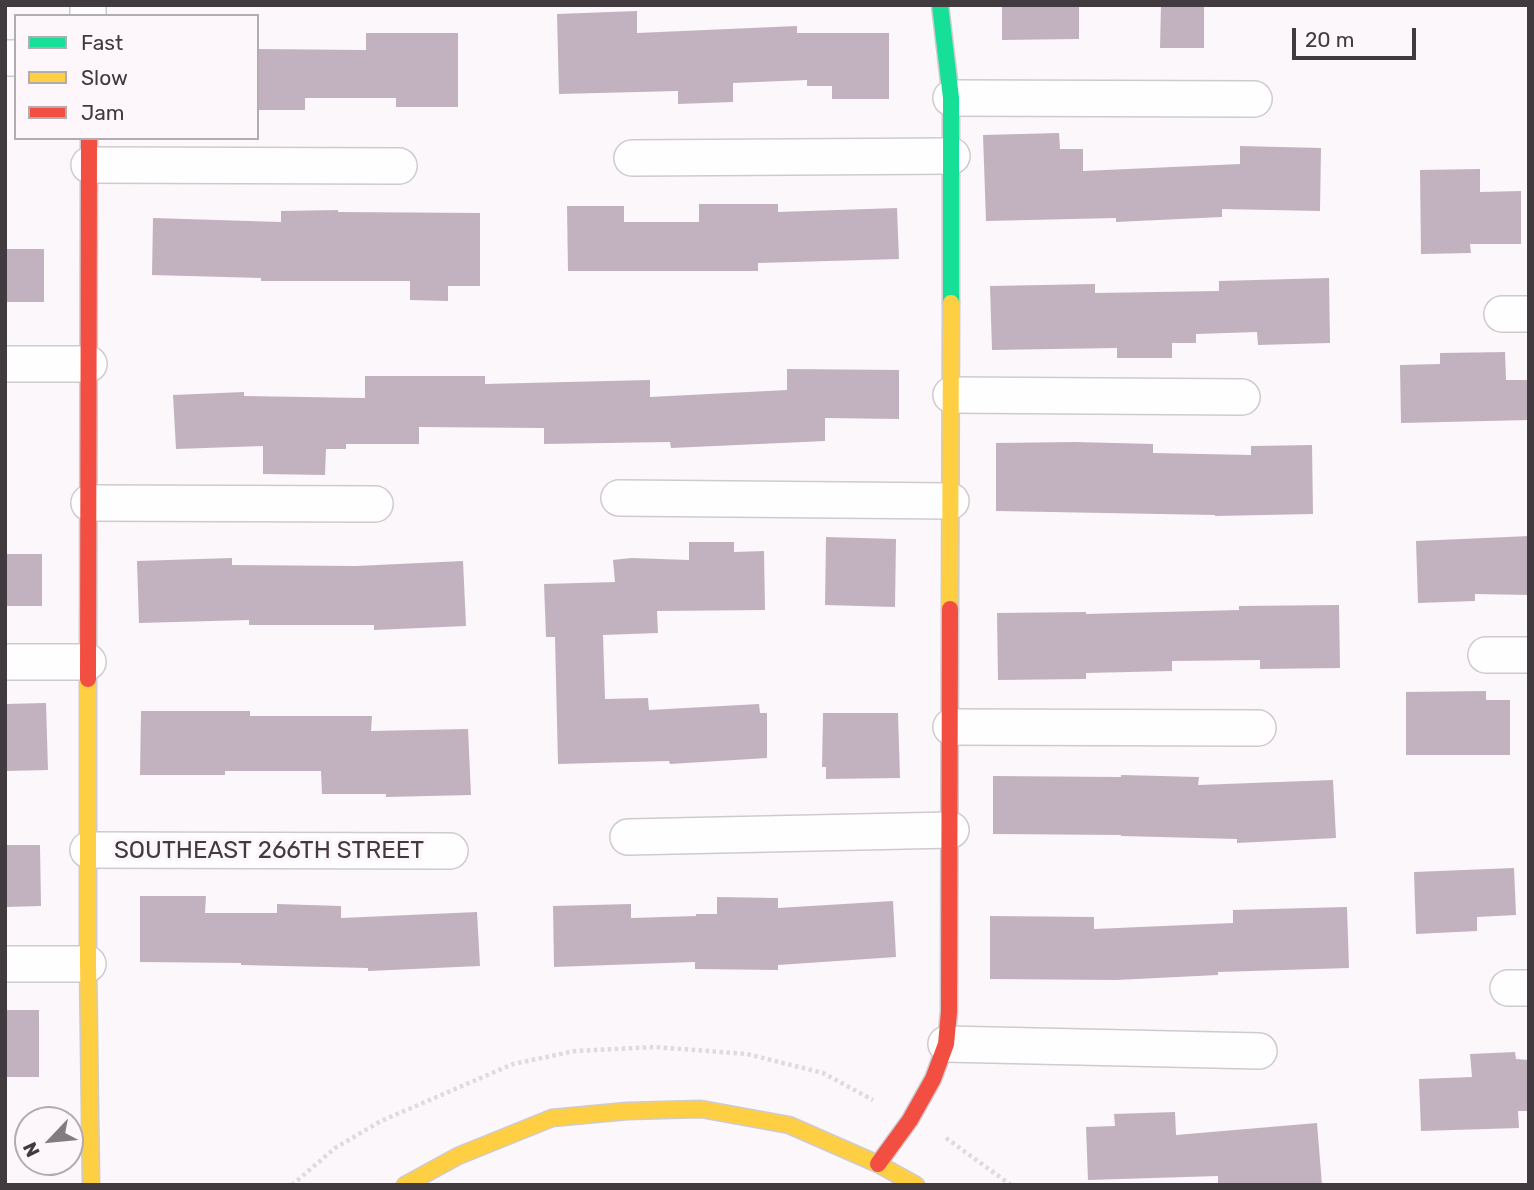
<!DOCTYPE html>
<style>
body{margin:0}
#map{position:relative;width:1534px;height:1190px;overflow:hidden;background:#fcf7fa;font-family:Rubik,sans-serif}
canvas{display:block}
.frame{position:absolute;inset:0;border:7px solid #413a3f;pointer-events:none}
.legend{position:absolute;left:14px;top:14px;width:245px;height:126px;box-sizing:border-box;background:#fdf6fb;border:2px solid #b2abb0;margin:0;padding:9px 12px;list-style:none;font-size:21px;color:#413a3f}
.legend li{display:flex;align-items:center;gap:14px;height:35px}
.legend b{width:35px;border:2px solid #b2abb0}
.north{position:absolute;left:14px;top:1106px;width:70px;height:70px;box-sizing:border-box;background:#fdf6fb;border:2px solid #b2abb0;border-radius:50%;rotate:244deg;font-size:19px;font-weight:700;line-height:28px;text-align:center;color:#413a3f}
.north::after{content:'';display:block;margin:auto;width:24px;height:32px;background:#827c80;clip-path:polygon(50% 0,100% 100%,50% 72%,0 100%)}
.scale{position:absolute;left:1292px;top:28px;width:124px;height:32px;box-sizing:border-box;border:4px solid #413a3f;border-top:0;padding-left:9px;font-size:21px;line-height:24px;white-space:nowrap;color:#413a3f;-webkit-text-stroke:5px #fdf6fb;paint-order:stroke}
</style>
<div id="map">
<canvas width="1534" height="1190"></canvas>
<div class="frame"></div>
<ul class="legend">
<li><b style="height:9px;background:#16e098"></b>Fast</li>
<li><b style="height:9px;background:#ffcf43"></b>Slow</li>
<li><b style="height:9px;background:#f24e42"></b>Jam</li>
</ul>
<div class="north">N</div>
<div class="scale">20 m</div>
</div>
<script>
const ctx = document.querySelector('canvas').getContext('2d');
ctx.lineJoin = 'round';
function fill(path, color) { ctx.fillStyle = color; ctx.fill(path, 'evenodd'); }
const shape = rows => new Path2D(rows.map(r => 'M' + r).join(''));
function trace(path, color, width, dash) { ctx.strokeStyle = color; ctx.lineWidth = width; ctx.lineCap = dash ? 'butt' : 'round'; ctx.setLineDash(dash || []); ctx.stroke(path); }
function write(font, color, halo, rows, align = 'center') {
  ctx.font = font + ' Rubik,sans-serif'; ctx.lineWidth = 7; ctx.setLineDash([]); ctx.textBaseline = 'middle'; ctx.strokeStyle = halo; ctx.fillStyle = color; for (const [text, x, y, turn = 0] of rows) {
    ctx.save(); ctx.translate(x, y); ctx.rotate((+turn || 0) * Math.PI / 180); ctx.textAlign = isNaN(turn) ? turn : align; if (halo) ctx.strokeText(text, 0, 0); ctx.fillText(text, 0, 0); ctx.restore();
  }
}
const building = shape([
 [1002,5,1079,5,1079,39,1002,40],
 [1161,5,1204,5,1204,48,1160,48],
 [637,11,637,33,797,26,797,33,889,33,889,99,832,99,832,86,807,86,807,80,733,83,733,102,678,104,678,91,559,94,557,14],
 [366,33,458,33,458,107,396,107,396,98,305,98,305,110,257,110,257,49,366,50],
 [1059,133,1060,149,1083,149,1083,171,1240,164,1240,146,1321,148,1320,211,1222,209,1222,217,1116,222,1116,218,986,221,983,135],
 [1480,169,1480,192,1521,191,1521,244,1470,244,1471,253,1421,254,1420,170],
 [699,204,778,204,778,212,897,208,899,259,758,263,758,271,568,271,567,206,624,206,624,222,699,222],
 [338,210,338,212,480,213,480,286,448,286,448,301,410,300,410,281,261,281,261,278,152,275,153,218,281,222,281,211],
 [5,249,44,249,44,302,5,302],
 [1329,278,1330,343,1258,345,1257,332,1196,334,1196,343,1172,343,1172,358,1117,358,1117,348,992,350,990,286,1095,284,1095,293,1219,291,1219,281],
 [1505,352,1506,380,1529,380,1529,420,1401,423,1400,365,1440,364,1440,353],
 [787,369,899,370,899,419,825,418,825,441,671,448,670,442,544,444,544,428,419,427,419,444,346,444,346,449,326,449,325,475,263,474,263,446,176,449,173,395,244,392,244,396,365,398,365,376,485,376,485,384,650,380,650,397,787,390],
 [1075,442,1153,444,1153,453,1251,455,1251,446,1312,445,1313,514,1215,516,1215,515,996,511,996,443],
 [1529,536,1529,595,1475,594,1475,601,1418,603,1416,541],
 [826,537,896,539,895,607,825,605],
 [689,542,734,542,734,552,764,551,765,610,657,611,658,633,603,635,605,699,648,698,649,710,759,704,760,713,767,713,767,758,670,764,669,761,558,764,555,637,546,637,544,584,615,582,613,560,631,558,689,560],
 [5,554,42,554,42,606,5,606],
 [232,558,232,565,356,566,463,561,466,626,374,630,374,625,249,625,249,620,139,623,137,561],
 [1339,605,1340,668,1260,669,1260,660,1172,661,1172,671,1086,673,1086,679,998,680,997,613,1086,612,1086,614,1239,610,1239,606],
 [1486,691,1486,700,1510,700,1510,755,1406,755,1406,692],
 [46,703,48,770,5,771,5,704],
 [141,711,250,711,250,716,372,716,371,731,468,729,471,795,386,797,386,794,322,794,321,771,225,771,225,775,140,775],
 [823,713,898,713,900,778,826,779,826,767,822,767],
 [1121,775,1199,777,1198,785,1333,780,1336,838,1237,843,1237,839,1121,836,1121,835,993,834,993,776,1121,777],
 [5,845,40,845,41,906,5,907],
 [1514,868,1516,915,1477,917,1477,931,1416,934,1414,872],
 [140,896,206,896,205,913,277,913,277,904,341,906,341,918,477,912,480,966,368,971,368,968,241,965,241,963,140,962],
 [717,897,778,898,778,908,893,901,896,957,778,965,778,970,695,969,695,962,554,967,553,906,631,904,631,918,696,916,696,914,717,914],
 [1347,907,1349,968,1218,972,1218,975,1116,980,990,979,990,916,1094,917,1094,929,1233,923,1233,910],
 [5,1010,39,1010,39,1077,5,1077],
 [1515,1052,1516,1059,1529,1060,1529,1111,1518,1111,1519,1128,1421,1131,1419,1079,1472,1077,1470,1054],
 [1175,1112,1176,1135,1317,1123,1322,1185,1218,1185,1218,1176,1088,1180,1086,1127,1115,1126,1114,1114]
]);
const path = shape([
 [946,1138,1011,1185],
 [292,1185,335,1148,381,1121,513,1064,575,1051,655,1047,747,1054,823,1073,873,1100]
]);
const street = shape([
 [88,5,88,16],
 [5,58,16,58],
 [951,98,1254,99],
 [632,158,952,156],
 [89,165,399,166],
 [1502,314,1529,314],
 [5,364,89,364],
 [951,395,1242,397],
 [619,498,951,501],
 [89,503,375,504],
 [1486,655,1529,655],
 [5,662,88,662],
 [951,727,1258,728],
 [628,837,951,830],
 [88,850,450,851],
 [5,964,88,964],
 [1508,988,1529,988],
 [946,1044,1259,1051]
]);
const fast = shape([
 [940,5,951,98,951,303]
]);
const slow = shape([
 [950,609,951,303],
 [88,679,88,964,91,1185],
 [405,1185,458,1156,552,1118,627,1111,701,1109,789,1125,878,1164,916,1185]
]);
const jam = shape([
 [88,679,89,138],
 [878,1164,910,1120,933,1079,946,1044,949,1012,950,609]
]);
const streetNames = [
 ["SOUTHEAST 266TH STREET",269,851]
];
fill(building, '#c2b2bf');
trace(street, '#cfcace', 38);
trace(fast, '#cfcace', 19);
trace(slow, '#cfcace', 19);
trace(jam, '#cfcace', 19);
trace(path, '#dddcdd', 4.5, [3.5, 3.5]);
trace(street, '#fffefe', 35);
trace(fast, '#16e098', 16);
trace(slow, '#ffcf43', 16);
trace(jam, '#f24e42', 16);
write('24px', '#413a3f', '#fdf6fb', streetNames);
</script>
